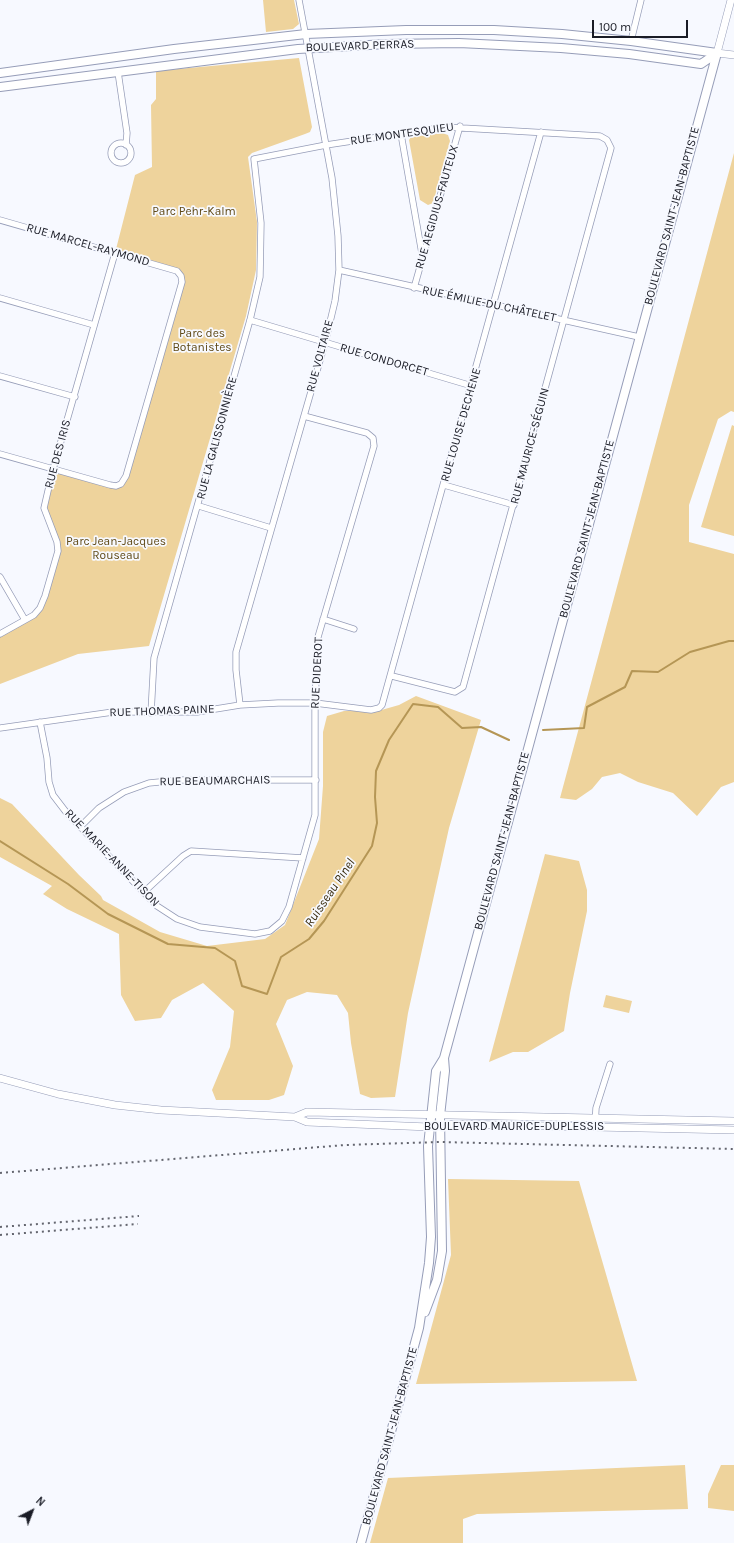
<!DOCTYPE html>
<meta charset="utf-8">
<style>
body{margin:0}
#map{position:relative;width:734px;height:1543px;overflow:hidden;background:#f7f9ff;font-family:Karla,sans-serif}
canvas{display:block}
.north{position:absolute;left:12px;top:1491px;width:40px;height:40px;-webkit-text-stroke:3px #f7f9ff;paint-order:stroke;rotate:42deg;font-size:11px;font-weight:700;line-height:16px;text-align:center;color:#1a1c26}
.north::after{content:'';display:block;margin:auto;width:14px;height:18px;background:#1a1c26;clip-path:polygon(50% 0,100% 100%,50% 72%,0 100%)}
.scale{position:absolute;left:592px;top:20px;width:96px;height:18px;box-sizing:border-box;border:2px solid #1a1c26;border-top:0;padding-left:5px;font-size:12px;line-height:14px;white-space:nowrap;color:#1a1c26;-webkit-text-stroke:3px #f7f9ff;paint-order:stroke}
</style>
<div id="map">
<canvas width="734" height="1543"></canvas>
<div class="north">N</div>
<div class="scale">100 m</div>
</div>
<script>
const ctx = document.querySelector('canvas').getContext('2d');
ctx.lineJoin = 'round';
function fill(path, color) { ctx.fillStyle = color; ctx.fill(path, 'evenodd'); }
const shape = rows => new Path2D(rows.map(r => 'M' + r).join(''));
function trace(path, color, width, dash) { ctx.strokeStyle = color; ctx.lineWidth = width; ctx.lineCap = dash ? 'butt' : 'round'; ctx.setLineDash(dash || []); ctx.stroke(path); }
function write(font, color, halo, rows, align = 'center') {
  ctx.font = font + ' Karla,sans-serif'; ctx.lineWidth = 3.5; ctx.setLineDash([]); ctx.textBaseline = 'middle'; ctx.strokeStyle = halo; ctx.fillStyle = color; for (const [text, x, y, turn = 0] of rows) {
    ctx.save(); ctx.translate(x, y); ctx.rotate((+turn || 0) * Math.PI / 180); ctx.textAlign = isNaN(turn) ? turn : align; if (halo) ctx.strokeText(text, 0, 0); ctx.fillText(text, 0, 0); ctx.restore();
  }
}
const green = shape([
 [263,0,294,0,299,24,293,29,266,32],
 [299,58,312,127,310,132,305,134,252,153,248,157,257,222,256,270,246,316,149,646,78,654,0,684,0,634,40,608,45,596,57,542,44,508,53,469,115,487,121,484,182,282,177,271,115,253,135,175,152,167,151,105,156,99,156,71],
 [442,133,448,135,450,141,433,203,428,205,420,200,409,140,411,137],
 [734,153,734,412,731,411,718,419,689,505,689,542,734,554,734,782,721,787,697,816,673,793,638,782,620,773,602,777,592,789,576,800,560,798],
 [732,425,734,426,734,536,701,527],
 [416,696,481,720,449,828,408,1013,395,1097,371,1098,360,1094,351,1043,348,1013,337,995,307,992,287,1000,276,1024,293,1066,284,1095,269,1100,216,1100,212,1090,230,1047,234,1011,203,983,172,1000,161,1018,135,1021,121,995,119,934,67,909,43,894,52,886,0,857,0,798,12,804,79,875,101,896,103,900,160,932,207,946,265,939,285,925,319,839,323,786,323,732,327,716,344,711,378,711,399,705],
 [545,854,579,861,587,890,587,911,570,993,564,1031,528,1052,513,1052,489,1062],
 [606,995,632,1001,629,1013,603,1007],
 [448,1179,579,1181,637,1381,416,1384,451,1255],
 [685,1465,688,1509,477,1514,463,1519,463,1543,370,1543,388,1478],
 [721,1465,734,1465,734,1511,708,1508,708,1494]
]);
const stream = shape([
 [543,730,584,728,587,707,625,687,632,671,658,672,690,652,729,641,734,641],
 [0,841,68,884,108,914,168,944,215,948,235,961,242,986,267,994,281,957,309,939,324,921,372,846,377,823,375,797,376,771,389,740,413,704,438,707,462,728,481,727,509,740]
]);
const minor = shape([
 [631,41,641,0],
 [118,72,127,133,126,145],
 [401,134,422,254],
 '111 153a10 10 0 1 1 20 0a10 10 0 1 1-20 0Z',
 [0,220,177,271,181,276,182,282,126,476,121,484,116,486,110,485,0,454],
 [339,270,639,337],
 [414,288,460,126],
 [0,298,94,325],
 [250,320,472,386],
 [0,376,75,397],
 [444,485,514,505],
 [199,506,271,528],
 [0,577,25,620],
 [323,619,354,629],
 [0,634,34,615,40,608,45,596,58,551,57,542,44,508,53,469,115,253],
 [240,705,236,670,236,652,325,343,335,301,339,270,338,236,332,178,299,0],
 [151,713,154,658,250,320,260,277,261,223,254,159,326,145,445,127,600,136,607,140,611,148,463,687,455,692,392,676],
 [40,722,47,758,49,782,53,795,66,812,157,906,177,919,200,927,255,934,270,931,282,921,289,907,315,815,315,703,318,637,374,446,373,438,367,433,304,416],
 [0,728,113,712,197,712,240,705,278,703,315,703,371,710,379,708,382,705,541,132],
 [80,827,99,808,124,792,149,783,180,780,316,780],
 [144,892,183,856,191,851,303,858],
 [595,1127,596,1108,610,1064]
]);
const tertiary = shape([
 [731,0,717,53,734,55],
 [0,1078,58,1094,115,1105,161,1110,295,1117,307,1122,429,1127,455,1124,734,1130],
 [295,1117,307,1112,734,1121]
]);
const secondary = shape([
 [0,73,174,49,306,34,406,30,494,30,562,34,631,41,717,53],
 [0,87,298,49,387,44,459,43,561,48,629,54,701,64,717,53],
 [425,1312,437,1280,442,1251,440,1116,445,1071,444,1058],
 [361,1543,419,1328,429,1263,431,1237,428,1146,436,1071,444,1058,717,53]
]);
const rail = shape([
 [0,1173,345,1145,440,1142,734,1149],
 [0,1227,139,1216],
 [0,1235,138,1224]
]);
const streetNames = [
 ["BOULEVARD PERRAS",360,46,-2],
 ["RUE MONTESQUIEU",402,134,-8],
 ["RUE AEGIDIUS-FAUTEUX",437,207,-74],
 ["BOULEVARD SAINT-JEAN-BAPTISTE",672,216,-75],
 ["RUE MARCEL-RAYMOND",88,245,16],
 ["RUE ÉMILIE-DU CHÂTELET",489,304,12],
 ["RUE VOLTAIRE",320,356,-75],
 ["RUE CONDORCET",384,360,16],
 ["RUE LOUISE DECHENE",461,425,-74],
 ["RUE LA GALISSONNIÈRE",217,438,-75],
 ["RUE MAURICE-SÉGUIN",530,446,-75],
 ["RUE DES IRIS",58,454,-75],
 ["BOULEVARD SAINT-JEAN-BAPTISTE",587,529,-75],
 ["RUE DIDEROT",317,673,-87],
 ["RUE THOMAS PAINE",162,711,-2],
 ["RUE BEAUMARCHAIS",215,781,-1],
 ["BOULEVARD SAINT-JEAN-BAPTISTE",502,841,-75],
 ["RUE MARIE-ANNE-TISON",112,858,46],
 ["BOULEVARD MAURICE-DUPLESSIS",514,1127],
 ["BOULEVARD SAINT-JEAN-BAPTISTE",390,1436,-75]
];
const parkNames = [
 ["Parc Pehr-Kalm",194,212],
 ["Parc des",202,334],
 ["Botanistes",202,348],
 ["Parc Jean-Jacques",116,542],
 ["Rouseau",116,556]
];
const waterNames = [
 ["Ruisseau Pinel",330,893,-56]
];
fill(green, '#eed39c');
trace(stream, '#b59655', 2);
trace(minor, '#969db8', 7);
trace(tertiary, '#969db8', 8);
trace(secondary, '#969db8', 10);
trace(minor, '#fff', 5.5);
trace(tertiary, '#fff', 7);
trace(secondary, '#fff', 8);
trace(rail, '#64666f', 2, [2, 4]);
write('12px', '#1a1c26', '#f7f9ff', streetNames);
write('12px', '#604a17', '#f7f9ff', parkNames);
write('italic 13px', '#382a0c', '#f7f9ff', waterNames);
</script>
